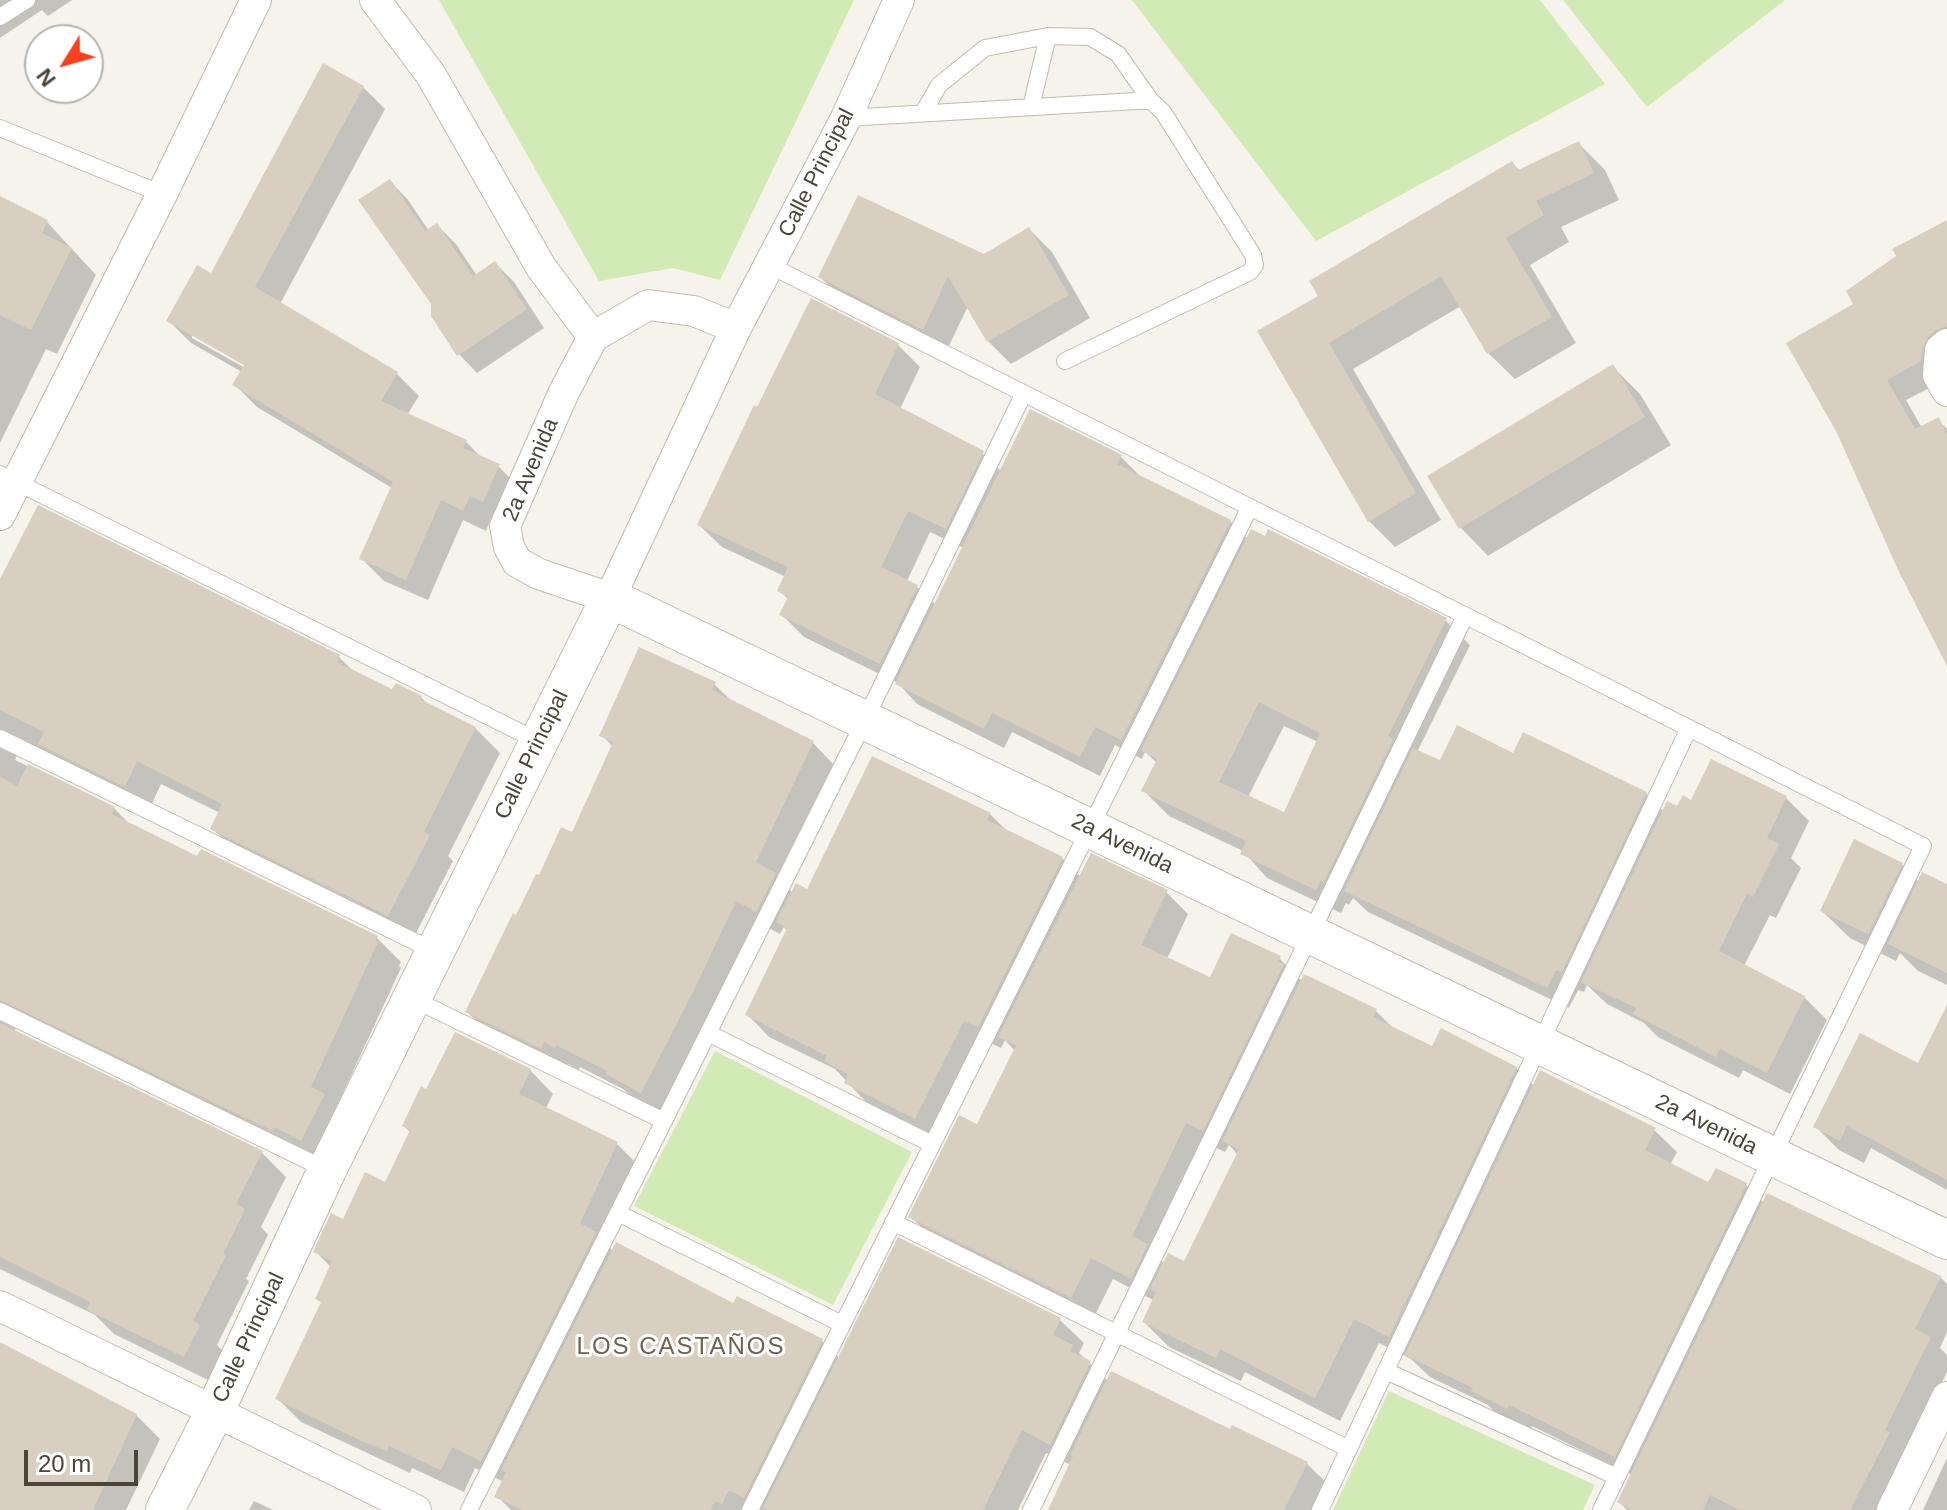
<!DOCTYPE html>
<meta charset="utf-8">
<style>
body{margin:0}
#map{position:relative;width:1947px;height:1510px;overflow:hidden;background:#f6f3ec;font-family:Helvetica,sans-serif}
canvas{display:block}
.north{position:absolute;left:24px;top:24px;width:80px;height:80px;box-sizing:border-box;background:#fff;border:2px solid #b7b4b0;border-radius:50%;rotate:233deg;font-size:22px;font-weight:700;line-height:32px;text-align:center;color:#4b4439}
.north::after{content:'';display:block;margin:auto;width:28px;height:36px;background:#fc3f1d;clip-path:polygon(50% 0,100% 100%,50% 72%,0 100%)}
.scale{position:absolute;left:24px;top:1450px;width:114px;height:36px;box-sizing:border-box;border:4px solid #4b4439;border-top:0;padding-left:10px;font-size:24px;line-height:28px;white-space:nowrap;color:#4b4439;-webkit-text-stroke:6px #fff;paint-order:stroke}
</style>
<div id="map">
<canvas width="1947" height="1510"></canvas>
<div class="north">N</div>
<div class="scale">20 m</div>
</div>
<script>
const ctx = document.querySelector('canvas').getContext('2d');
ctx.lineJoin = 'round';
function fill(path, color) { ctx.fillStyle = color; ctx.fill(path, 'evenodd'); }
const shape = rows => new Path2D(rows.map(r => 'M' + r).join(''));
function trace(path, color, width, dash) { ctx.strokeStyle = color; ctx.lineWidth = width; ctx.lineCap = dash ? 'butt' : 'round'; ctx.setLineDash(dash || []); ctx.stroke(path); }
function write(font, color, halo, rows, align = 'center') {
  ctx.font = font + ' Helvetica,sans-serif'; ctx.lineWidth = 6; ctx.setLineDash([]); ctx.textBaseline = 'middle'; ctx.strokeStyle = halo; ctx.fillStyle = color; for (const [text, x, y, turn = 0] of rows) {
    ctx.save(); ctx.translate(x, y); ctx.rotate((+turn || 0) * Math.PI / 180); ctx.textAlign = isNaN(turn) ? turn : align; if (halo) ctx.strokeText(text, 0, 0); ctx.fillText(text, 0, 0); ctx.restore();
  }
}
const green = shape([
 [439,0,854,0,720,280,673,268,599,281],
 [1132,0,1540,0,1605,84,1316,241],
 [1563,0,1785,0,1647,107],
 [715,1051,912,1152,833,1305,634,1206],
 [1389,1391,1595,1485,1583,1510,1333,1510]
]);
const shadow = shape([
 [0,0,72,0,48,16,42,10,0,38],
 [363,87,385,109,280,304,397,374,419,396,407,415,466,442,484,460,498,466,520,488,505,523,492,516,486,531,463,520,428,600,384,581,362,559,392,488,257,407,235,385,242,372,191,343,169,321,212,276],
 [192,333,254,368,252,372,192,338],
 [1578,143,1605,170,1619,200,1561,227,1569,242,1530,265,1576,343,1515,379,1488,353,1461,306,1353,369,1441,520,1395,547,1369,521,1260,332,1320,297,1512,163,1520,171],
 [390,181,408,200,429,231,437,225,456,244,477,276,495,263,514,282,544,328,477,373,459,354,433,303],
 [0,199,47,222,96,275,57,354,46,349,0,443],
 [1947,222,1947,358,1941,382,1906,400,1922,428,1938,420,1947,429,1947,666,1855,305],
 [1029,229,1052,252,1090,318,1011,364,988,341,968,306,946,352,844,300,820,277,984,256],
 [898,345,920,367,900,409,982,453,1002,472,1120,456,1141,477,1230,521,1248,539,1445,620,1470,645,1417,752,1441,763,1514,756,1646,793,1664,812,1678,809,1692,802,1786,798,1809,821,1791,858,1801,868,1776,918,1770,915,1744,966,1804,997,1827,1020,1790,1094,1743,1070,1739,1078,1658,1037,1644,1023,1607,1004,1587,985,1584,992,1578,990,1569,1008,1368,912,1353,898,1349,905,1346,903,1341,913,1267,878,1243,851,1169,816,1144,791,1157,763,1145,752,1142,759,1115,745,1100,776,1012,732,1004,748,917,704,898,683,804,637,782,615,789,600,780,591,786,577,722,547,699,525],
 [930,532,964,548,936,605,917,587,907,581],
 [1284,726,1318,742,1285,815,1248,797],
 [1612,366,1640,394,1671,445,1488,556,1461,528,1430,476],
 [0,586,339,657,356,674,393,692,421,697,429,706,475,728,500,753,448,856,453,861,413,939,237,853,213,829,220,813,161,784,149,810,18,753,15,760,114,808,131,826,198,859,376,937,401,962,399,966,401,968,336,1108,348,1120,326,1164,19,1025,13,1032,262,1153,286,1177,261,1227,268,1235,246,1279,249,1281,217,1345,223,1351,208,1380,114,1334,95,1315,0,1269],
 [714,684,735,704,813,743,836,767,781,881,793,893,808,892,990,814,1008,832,1062,858,1081,877,1166,892,1188,914,1167,959,1211,980,1279,958,1302,981,1376,1011,1395,1030,1433,1049,1516,1068,1535,1087,1654,1130,1677,1152,1670,1165,1709,1185,1746,1185,1764,1203,1940,1277,1947,1284,1947,1332,1940,1348,1947,1355,1947,1372,1907,1452,1885,1510,1627,1510,1619,1502,1632,1475,1532,1426,1530,1430,1496,1413,1488,1405,1430,1377,1411,1359,1379,1343,1340,1421,1245,1372,1241,1381,1169,1347,1144,1322,1155,1301,1113,1279,1093,1319,933,1239,911,1217,978,1127,1015,1051,1005,1040,1001,1048,986,1041,938,1139,868,1104,835,1069,769,1037,747,1014,788,932,784,927,780,934,759,923,665,1115,632,1097,623,1089,580,1067,579,1070,568,1064,565,1071,491,1035,467,1012,540,878,573,835,613,747,602,735],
 [1208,1144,1225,1152,1229,1145,1238,1155,1185,1264,1165,1264,1155,1254],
 [1901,864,1920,883,1947,886,1947,985,1918,971,1900,953,1896,961,1850,938,1822,911],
 [1947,1009,1947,1190,1871,1148,1864,1163,1839,1150,1815,1126,1919,1066],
 [530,1070,553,1094,545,1110,617,1144,640,1167,604,1242,613,1251,734,1306,822,1341,841,1360,1060,1320,1084,1343,1079,1353,1108,1381,1307,1464,1331,1487,1319,1510,1050,1510,1071,1465,1046,1453,1018,1510,511,1510,497,1496,504,1482,475,1468,464,1492,412,1468,410,1473,301,1422,278,1399,323,1304,317,1299,332,1268,316,1252,386,1184,411,1133,404,1126,427,1092],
 [0,1345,136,1415,160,1439,126,1510,0,1510],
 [1947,1458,1947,1510,1923,1510],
 [254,1501,273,1510,249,1510]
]);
const building = shape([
 [323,63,364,86,255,287,398,372,381,401,467,440,463,448,500,464,483,502,470,496,463,511,441,500,406,580,359,559,393,482,232,385,244,365,166,321,197,265,211,273],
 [1579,141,1594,173,1536,201,1544,215,1506,238,1552,317,1487,354,1441,276,1329,343,1416,493,1368,522,1257,331,1318,296,1309,281,1512,161,1518,170],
 [390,179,425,231,437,223,473,276,495,261,527,309,457,356,431,316,431,304,358,200],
 [858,195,984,254,1029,227,1069,295,987,342,948,276,923,330,818,277],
 [0,196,48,220,42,233,72,248,31,330,0,315],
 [1947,220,1947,326,1936,330,1928,337,1922,349,1921,361,1887,380,1915,429,1939,417,1947,435,1947,666,1899,572,1837,433,1786,343,1853,304,1846,291,1896,256,1892,249],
 [811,298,899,343,875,394,984,451,946,529,908,511,881,567,918,585,880,664,779,615,788,597,777,591,788,567,697,525,754,405,757,407],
 [1613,364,1645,417,1459,529,1427,476],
 [1030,409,1122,455,1117,464,1231,520,1121,740,1095,727,1080,757,992,713,984,729,895,684],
 [38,505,340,655,337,662,392,689,396,683,422,696,420,699,476,727,424,832,430,835,388,916,210,829,222,804,137,761,125,787,38,744,44,732,0,710,0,579],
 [1251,529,1265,536,1268,529,1447,618,1388,736,1393,739,1324,882,1321,880,1316,890,1240,854,1246,841,1141,791,1157,759,1141,750],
 [1259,702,1320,733,1284,812,1219,782],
 [639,647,716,682,712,690,814,741,756,862,776,873,756,912,736,901,693,992,641,1093,606,1074,607,1071,556,1045,555,1048,544,1042,541,1049,465,1012,513,913,516,915,536,874,539,875,561,827,572,832,613,742,599,736],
 [1457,725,1513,753,1523,732,1647,792,1562,972,1556,970,1547,988,1344,891,1413,748,1440,760],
 [872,756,991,813,987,820,1063,857,978,1027,964,1021,915,1119,844,1083,848,1074,824,1061,827,1056,745,1015,787,928,776,922,796,883,807,889],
 [1711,759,1787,796,1767,838,1779,844,1753,897,1747,893,1719,951,1805,996,1767,1073,1720,1049,1716,1057,1633,1014,1636,1008,1581,982,1667,801,1677,806,1683,795,1691,800],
 [28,764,115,807,112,814,197,856,201,849,378,936,375,941,378,942,311,1087,325,1094,301,1141,275,1127,273,1131,0,1000,0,777,17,786],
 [1854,839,1903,863,1868,934,1820,911],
 [1091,853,1168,890,1141,945,1210,977,1231,933,1281,956,1278,961,1284,964,1203,1131,1186,1123,1132,1236,1148,1244,1131,1279,1091,1258,1071,1298,908,1217,959,1115,977,1124,1016,1045,998,1037],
 [1922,872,1947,884,1947,973,1888,944],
 [1304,974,1377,1009,1373,1017,1432,1046,1441,1028,1517,1067,1389,1337,1354,1319,1315,1398,1220,1349,1216,1358,1142,1322,1156,1292,1150,1289,1168,1253,1184,1261,1239,1149,1222,1141],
 [1947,1005,1947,1180,1847,1126,1840,1141,1813,1127,1860,1033,1918,1063],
 [0,1023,263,1151,236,1204,245,1209,223,1254,226,1255,193,1321,200,1325,184,1357,87,1310,90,1302,0,1257],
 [455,1032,531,1069,519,1094,618,1142,580,1223,596,1232,481,1461,452,1447,441,1470,389,1446,387,1451,366,1443,275,1399,321,1302,315,1299,332,1261,313,1252,331,1213,343,1219,365,1172,385,1182,410,1130,402,1126,421,1086,426,1089],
 [1540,1070,1656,1128,1645,1150,1708,1182,1716,1168,1747,1183,1615,1457,1509,1405,1507,1409,1471,1391,1473,1388,1405,1355],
 [1767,1193,1941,1276,1915,1329,1931,1337,1885,1430,1890,1432,1850,1510,1740,1510,1710,1495,1703,1510,1632,1510,1617,1502],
 [898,1237,1061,1318,1053,1335,1073,1345,1070,1351,1091,1361,1050,1445,1022,1430,983,1510,768,1510,763,1508],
 [616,1242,733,1303,737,1296,823,1339,744,1498,729,1490,722,1504,715,1501,710,1510,523,1510,494,1497,506,1472,501,1470],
 [0,1342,137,1414,93,1510,0,1510],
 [1111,1371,1230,1429,1232,1425,1308,1462,1284,1510,1048,1510,1073,1456,1070,1455]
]);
const service = shape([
 [0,17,27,0],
 [1031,107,1048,36],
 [923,113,939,85,985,48,1048,36,1090,37,1118,54,1151,101],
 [846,118,1136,101,1151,101,1163,112,1253,255,1255,265,1250,272,1065,361],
 [0,128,162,194],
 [769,265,1923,846,1601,1510],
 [0,474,538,741],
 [0,738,436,952],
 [413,999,664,1121],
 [0,1011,327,1170],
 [708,1033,932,1144],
 [618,1213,842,1324],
 [893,1222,1349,1449],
 [1386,1371,1617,1477],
 [469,1510,865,720,1024,393],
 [750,1510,1250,507],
 [1031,1510,1465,616],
 [1320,1510,1689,728]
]);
const minor = shape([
 [375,0,431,75,541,267,593,337],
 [736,328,694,311,648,305,593,337,564,392,505,526,509,547,517,562,539,574,610,598,736,328,846,118,899,0],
 [1947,344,1940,350,1938,375,1947,391],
 [0,515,162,194,256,0],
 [0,1306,416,1510],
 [1892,1510,1947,1397]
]);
const tertiary = shape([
 [165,1510,215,1411,327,1170,610,598,1947,1240]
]);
const streetNames = [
 ["Calle Principal",817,173,-63],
 ["2a Avenida",531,470,-67],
 ["Calle Principal",532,755,-64],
 ["2a Avenida",1122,844,26],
 ["2a Avenida",1706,1125,26],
 ["Calle Principal",249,1338,-65]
];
const neighbourhoodNames = [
 ["LOS CASTAÑOS",681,1347]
];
fill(green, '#d2eab5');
fill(shadow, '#0003');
fill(building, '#d8cfc1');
trace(service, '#c2bbae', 18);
trace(minor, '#c2bbae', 32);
trace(tertiary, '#c2bbae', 40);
trace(service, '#fff', 16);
trace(minor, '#fff', 30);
trace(tertiary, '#fff', 38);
write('22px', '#4b4439', '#fff', streetNames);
ctx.letterSpacing = '2px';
write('24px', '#6e6250', '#fff', neighbourhoodNames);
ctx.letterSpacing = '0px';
</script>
